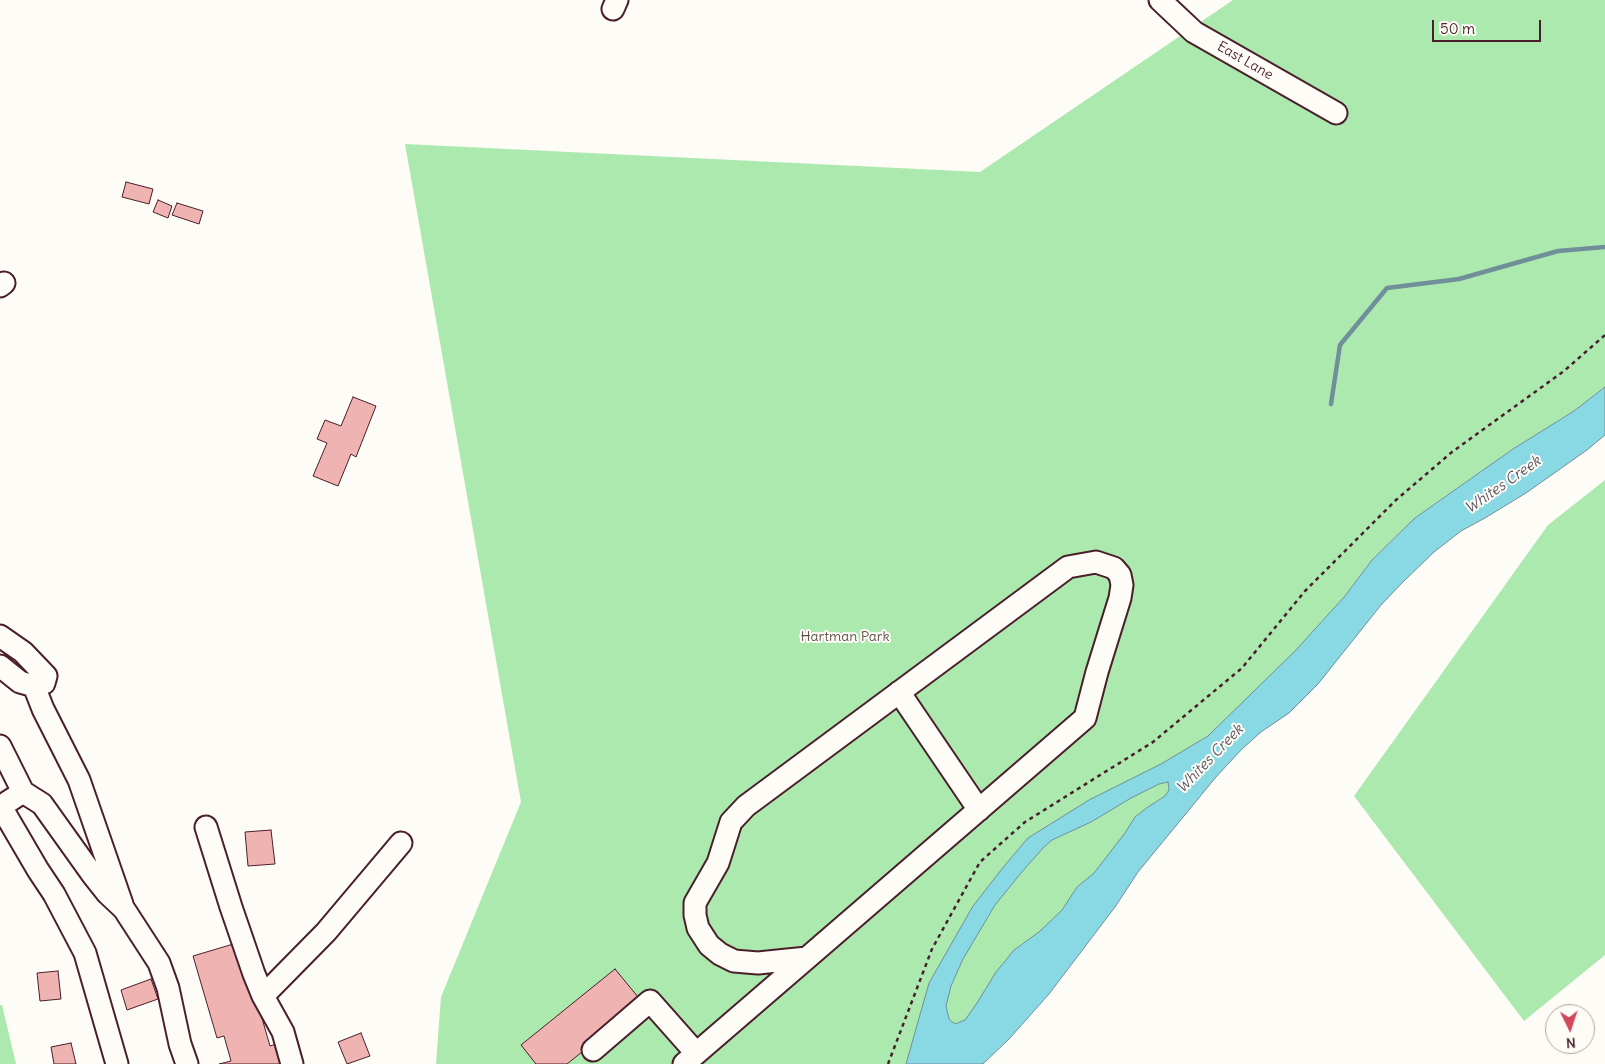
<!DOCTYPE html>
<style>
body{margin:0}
#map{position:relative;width:1605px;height:1064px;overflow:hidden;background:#fdfcf7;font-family:Delius,sans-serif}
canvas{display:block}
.north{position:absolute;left:1545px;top:1004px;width:50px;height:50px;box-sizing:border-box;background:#fdfcf7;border:1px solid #b5a4a5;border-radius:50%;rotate:176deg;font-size:14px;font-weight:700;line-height:20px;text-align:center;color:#4a1f2b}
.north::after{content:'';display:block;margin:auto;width:18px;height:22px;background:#d1495b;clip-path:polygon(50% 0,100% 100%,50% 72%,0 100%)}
.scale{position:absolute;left:1432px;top:20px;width:109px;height:22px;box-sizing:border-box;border:2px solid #4a1f2b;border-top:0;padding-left:6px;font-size:15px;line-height:18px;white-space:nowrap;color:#4a1f2b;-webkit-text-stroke:4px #fdfcf7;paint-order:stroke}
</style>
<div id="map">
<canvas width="1605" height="1064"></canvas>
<div class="north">N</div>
<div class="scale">50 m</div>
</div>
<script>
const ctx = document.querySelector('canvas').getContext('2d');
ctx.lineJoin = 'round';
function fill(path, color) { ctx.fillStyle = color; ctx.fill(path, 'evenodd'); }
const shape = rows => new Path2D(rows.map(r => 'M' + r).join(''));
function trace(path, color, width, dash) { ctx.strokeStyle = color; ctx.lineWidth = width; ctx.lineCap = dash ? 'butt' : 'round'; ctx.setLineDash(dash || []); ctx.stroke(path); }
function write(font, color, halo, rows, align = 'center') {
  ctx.font = font + ' Delius,sans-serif'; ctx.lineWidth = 4; ctx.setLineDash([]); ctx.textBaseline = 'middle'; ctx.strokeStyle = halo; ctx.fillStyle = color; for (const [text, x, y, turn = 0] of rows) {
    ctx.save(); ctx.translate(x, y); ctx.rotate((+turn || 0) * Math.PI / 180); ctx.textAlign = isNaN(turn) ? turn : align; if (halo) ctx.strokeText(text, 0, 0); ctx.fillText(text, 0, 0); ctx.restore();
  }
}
const green = shape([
 [1233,0,1605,0,1605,387,1574,411,1513,449,1415,518,1372,560,1345,596,934,1064,436,1064,441,997,521,802,405,144,980,172],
 [1605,480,1605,955,1524,1021,1354,796,1548,525],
 [0,1005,2,1005,16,1064,0,1064]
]);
const water = shape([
 [1605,387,1605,435,1587,450,1526,493,1485,518,1461,531,1434,552,1402,583,1381,605,1318,684,1289,713,1261,732,1242,749,1216,777,1138,872,1115,907,1049,994,1010,1038,983,1064,906,1064,929,983,973,906,1005,865,1028,838,1089,800,1161,764,1208,736,1296,650,1345,596,1372,560,1415,518,1513,449,1574,411,1605,387],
 [1168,782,1169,790,1165,796,1148,807,1135,817,1125,833,1094,873,1077,887,1062,910,1039,932,1014,950,996,972,977,1003,965,1020,955,1024,949,1019,946,1006,951,986,963,959,995,905,1021,873,1043,848,1052,840,1091,822,1131,798,1159,784,1168,782]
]);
const stream = shape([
 [1331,404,1340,345,1387,288,1459,279,1558,251,1605,247]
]);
const building = shape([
 [126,182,153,189,149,204,122,197,126,182],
 [158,200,172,206,168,218,153,212,158,200],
 [177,203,203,211,199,224,172,215,177,203],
 [353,397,376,406,356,457,351,454,338,486,313,476,327,443,317,439,325,420,341,426,353,397],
 [271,830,275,864,248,866,245,832,271,830],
 [240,942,270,1046,280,1043,286,1064,219,1064,231,1061,224,1036,217,1038,193,956,240,942],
 [615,969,643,1003,567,1064,536,1064,521,1045,615,969],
 [58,971,61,999,40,1001,37,973,58,971],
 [151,979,158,999,127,1010,121,990,151,979],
 [361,1033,370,1056,347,1064,338,1042,361,1033],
 [71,1043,76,1064,54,1064,51,1047,71,1043]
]);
const path = shape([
 [888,1064,932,949,980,862,1025,822,1153,742,1242,668,1305,591,1396,500,1452,452,1564,371,1605,335]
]);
const minor = shape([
 [1160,0,1194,32,1336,113],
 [613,9,617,0],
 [0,286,4,283],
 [0,636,23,652,46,676,44,683,34,686,20,682,0,666],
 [34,686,43,709,79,780,122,904],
 [899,692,979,810],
 [0,746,23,792],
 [0,805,38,870,54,894,85,953,117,1064],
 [0,807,23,792,42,804,92,874,107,893,124,909,159,963,168,988,180,1044,187,1064],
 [206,827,231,907,254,974,263,996,283,1032,292,1064],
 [263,996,326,932,401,843],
 [593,1050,650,1001,696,1053],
 [684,1064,807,958,1085,718,1097,672,1120,598,1122,585,1120,575,1114,568,1096,562,1068,567,746,806,731,822,718,863,695,903,695,915,698,928,709,945,720,954,734,961,758,963,807,958]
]);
const streetNames = [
 ["East Lane",1245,61,30]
];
const parkNames = [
 ["Hartman Park",845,637]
];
const waterNames = [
 ["Whites Creek",1503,485,-35],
 ["Whites Creek",1210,759,-46]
];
fill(green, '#ace9af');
fill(water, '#89d9e4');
trace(water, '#708f9a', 1);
trace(stream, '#708f9a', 4.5);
fill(building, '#efb3b1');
trace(building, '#4a1f2b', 1);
trace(minor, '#4a1f2b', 25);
trace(path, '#4a1f2b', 2.5, [4, 4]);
trace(minor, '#fdfcf7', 21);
write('14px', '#4a1f2b', '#fdfcf7', streetNames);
write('14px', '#62524c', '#fdfcf7', parkNames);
write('italic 15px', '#5d5762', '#fdfcf7', waterNames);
</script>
